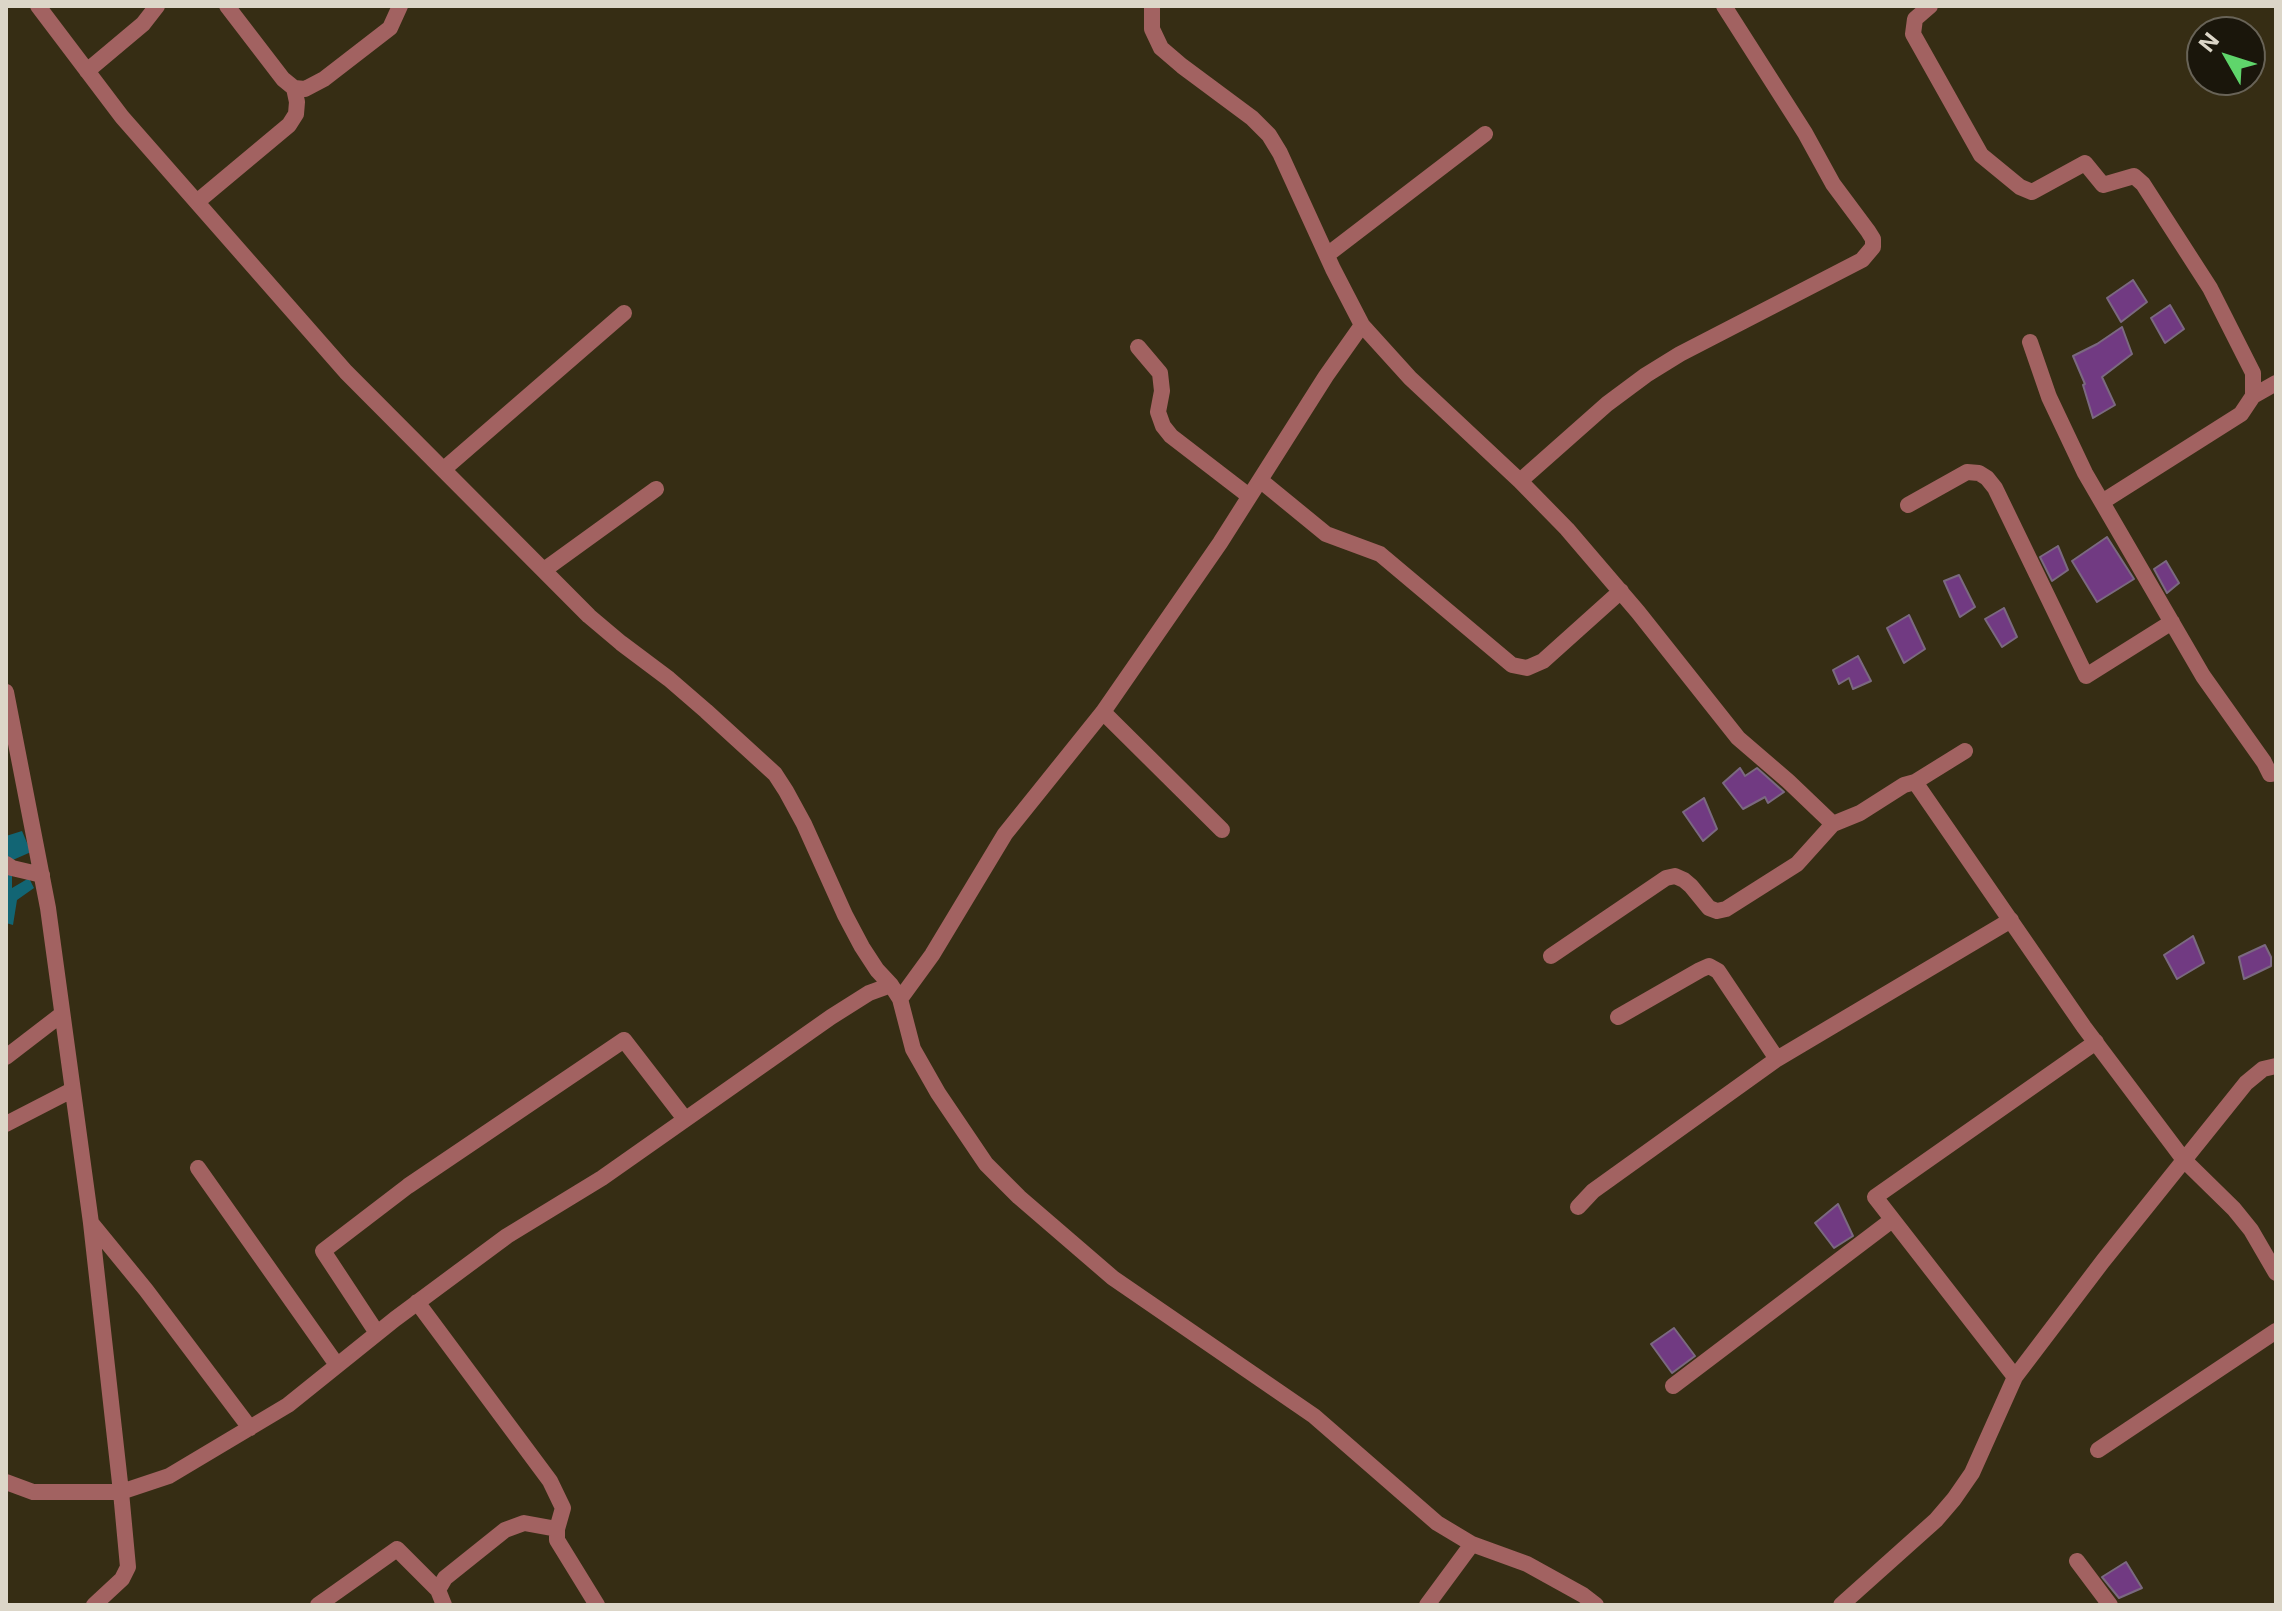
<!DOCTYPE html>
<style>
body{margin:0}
#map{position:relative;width:2282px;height:1611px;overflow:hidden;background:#362d14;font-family:Inter,sans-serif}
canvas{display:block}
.frame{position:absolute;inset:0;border:8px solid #dcd6c8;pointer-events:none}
.north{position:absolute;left:2186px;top:16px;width:80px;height:80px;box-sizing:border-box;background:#1a160b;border:2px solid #686357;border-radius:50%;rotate:309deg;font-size:22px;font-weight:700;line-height:32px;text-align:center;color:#dcd6c8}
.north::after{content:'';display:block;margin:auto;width:28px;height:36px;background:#5fd56b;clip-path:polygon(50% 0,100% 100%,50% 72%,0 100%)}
</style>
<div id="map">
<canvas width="2282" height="1611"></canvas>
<div class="frame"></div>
<div class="north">N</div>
</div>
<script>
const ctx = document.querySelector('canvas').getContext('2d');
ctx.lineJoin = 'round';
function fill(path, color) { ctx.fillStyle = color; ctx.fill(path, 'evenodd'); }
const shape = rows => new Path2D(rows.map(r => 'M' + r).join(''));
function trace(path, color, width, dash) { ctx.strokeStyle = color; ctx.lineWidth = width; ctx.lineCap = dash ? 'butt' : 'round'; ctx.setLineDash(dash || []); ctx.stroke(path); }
const water = shape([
 [22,831,31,852,6,863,6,836],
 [6,868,12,868,12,888,29,878,34,888,17,900,13,925,6,923]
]);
const building = shape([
 [2133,280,2147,302,2121,322,2107,298,2133,280],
 [2170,305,2184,329,2165,343,2151,318,2170,305],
 [2122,327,2132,354,2102,377,2115,405,2093,418,2083,385,2085,384,2073,356,2097,344,2122,327],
 [2107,537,2134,579,2097,602,2072,561,2107,537],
 [2058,546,2068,570,2052,581,2040,557,2058,546],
 [2166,561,2179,583,2167,593,2154,569,2166,561],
 [1959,575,1975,607,1960,617,1944,581,1959,575],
 [2004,608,2017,637,2002,647,1985,619,2004,608],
 [1909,615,1925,649,1904,663,1887,628,1909,615],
 [1858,656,1871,681,1853,689,1849,678,1839,684,1833,670,1858,656],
 [1740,768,1745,776,1757,768,1784,792,1768,803,1765,797,1743,809,1723,783,1740,768],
 [1704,798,1717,829,1703,841,1683,812,1704,798],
 [2193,936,2204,963,2177,979,2164,955,2193,936],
 [2265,945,2271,957,2271,966,2244,979,2239,957,2265,945],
 [1838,1204,1853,1236,1834,1248,1815,1223,1838,1204],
 [1674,1328,1695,1356,1672,1373,1651,1344,1674,1328],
 [2126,1562,2142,1588,2119,1598,2102,1577,2126,1562]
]);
const minor = shape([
 [38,6,122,117,346,372,589,616,621,643,669,679,706,711,775,774,786,791,804,824,845,915,862,947,877,970,891,985,900,999,913,1049,938,1093,986,1164,1019,1197,1113,1278,1314,1416,1437,1523,1472,1544,1527,1564,1583,1595,1596,1605],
 [227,6,283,79,294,88,305,89,324,79,390,28,400,6],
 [1152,6,1152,29,1161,48,1182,66,1252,118,1269,135,1280,153,1333,269,1362,325,1410,378,1520,481,1567,529,1638,612,1738,738,1788,781,1833,824,1860,813,1904,785,1915,782,2084,1027,2184,1160,2234,1209,2251,1230,2276,1273],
 [1930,6,1915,19,1913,34,1981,155,2020,187,2032,192,2085,163,2103,185,2134,176,2143,184,2210,288,2253,373,2253,396,2241,414,2102,502],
 [87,71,143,24,157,6],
 [198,201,289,125,296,114,297,102,294,88],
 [1327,255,1485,134],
 [2030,342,2049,397,2085,473,2203,676,2264,762,2270,774,2276,773],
 [1138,347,1160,373,1162,391,1158,412,1163,426,1171,436,1249,496],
 [2253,396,2276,383],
 [444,469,624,313],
 [1260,480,1326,534,1380,554,1512,665,1527,668,1543,661,1621,591],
 [1520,481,1607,404,1646,375,1680,354,1862,260,1873,247,1873,239,1868,231,1833,184,1805,133,1724,6],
 [1908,505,1967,472,1979,473,1987,478,1995,488,2086,676,2172,622],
 [544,570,656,489],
 [6,692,48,908,91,1223,121,1492,128,1567,122,1579,94,1605],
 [1103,712,1222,830],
 [1915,782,1965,751],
 [6,864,12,868,42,875],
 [1551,956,1666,878,1675,876,1684,880,1691,886,1709,908,1717,911,1726,909,1797,864,1833,824],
 [900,999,932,955,1005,834,1103,712,1220,543,1326,376,1362,325],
 [1618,1017,1700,970,1709,966,1718,971,1777,1059],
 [6,1057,62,1014],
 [6,1124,72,1090],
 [198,1168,337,1365],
 [1578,1207,1593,1191,1777,1059,2011,920],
 [92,1224,146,1290,250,1428],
 [417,1302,550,1481,563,1508,557,1529,557,1540,597,1605],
 [377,1333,323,1251,408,1186,624,1040,685,1119],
 [2015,1377,1875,1197,2096,1042],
 [1673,1386,1892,1220],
 [2098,1450,2276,1331],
 [6,1482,33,1492,121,1492,169,1476,288,1405,395,1319,507,1236,602,1178,831,1017,869,993,891,985],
 [2077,1561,2110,1605],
 [318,1605,397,1549,438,1590],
 [444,1605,438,1590,445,1578,505,1530,524,1523,557,1529],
 [1427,1605,1472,1544],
 [1841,1605,1936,1520,1954,1499,1972,1473,2015,1377,2103,1261,2246,1083,2263,1069,2276,1066]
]);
fill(water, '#126574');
fill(building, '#713a82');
trace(building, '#7b6980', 2);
trace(minor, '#a26261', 16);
</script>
